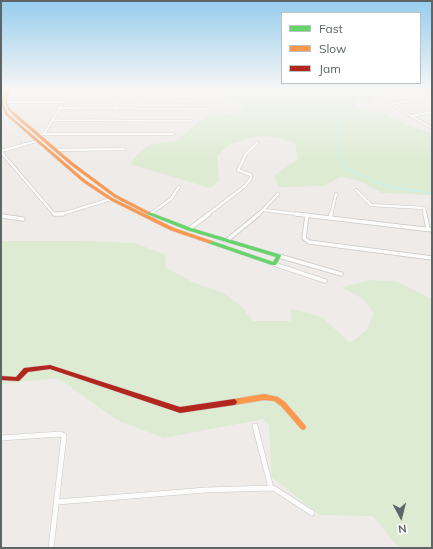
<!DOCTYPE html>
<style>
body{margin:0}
#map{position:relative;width:433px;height:549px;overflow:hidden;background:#eeebe8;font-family:Mulish,sans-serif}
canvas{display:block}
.frame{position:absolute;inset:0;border:2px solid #5d6567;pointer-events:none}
.legend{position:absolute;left:281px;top:12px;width:140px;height:72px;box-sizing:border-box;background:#fff;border:1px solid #bec1c2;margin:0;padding:5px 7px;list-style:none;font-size:12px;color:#5d6567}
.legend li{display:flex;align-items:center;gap:8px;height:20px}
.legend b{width:20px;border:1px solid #bec1c2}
.north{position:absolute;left:381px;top:497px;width:40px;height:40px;-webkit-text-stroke:3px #fff;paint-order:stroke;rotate:173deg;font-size:11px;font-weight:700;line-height:16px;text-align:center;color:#5d6567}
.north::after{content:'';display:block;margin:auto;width:14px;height:18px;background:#5d6567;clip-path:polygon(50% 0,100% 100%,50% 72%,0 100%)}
</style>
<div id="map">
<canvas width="433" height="549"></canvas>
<div class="frame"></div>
<ul class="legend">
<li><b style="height:5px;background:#63d668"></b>Fast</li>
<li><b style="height:5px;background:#ff974d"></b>Slow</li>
<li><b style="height:5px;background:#b3261e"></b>Jam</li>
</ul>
<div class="north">N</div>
</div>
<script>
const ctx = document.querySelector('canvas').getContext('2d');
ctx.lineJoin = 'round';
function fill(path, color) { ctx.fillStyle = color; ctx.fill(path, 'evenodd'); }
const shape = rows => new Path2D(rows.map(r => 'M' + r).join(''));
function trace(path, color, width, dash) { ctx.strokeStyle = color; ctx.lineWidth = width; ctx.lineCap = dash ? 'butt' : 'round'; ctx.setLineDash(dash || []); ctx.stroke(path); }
const green = shape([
 [135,89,383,89,387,94,369,102,358,100,356,103,356,108,371,108,407,125,423,130,432,134,432,195,382,193,358,180,340,177,324,186,279,187,274,176,298,159,295,143,276,137,257,136,230,144,217,156,219,181,210,188,130,164,136,156,149,145,178,140,199,121,212,115,236,113,244,106,216,92,189,89],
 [1,241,80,241,134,243,166,255,165,267,192,282,225,294,242,307,253,321,291,321,290,309,322,317,350,343,367,330,374,313,363,299,342,287,372,280,397,282,432,299,432,548,399,548,373,516,320,515,272,477,269,424,263,419,164,438,117,420,58,378,1,384]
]);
const stream = shape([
 [363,89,363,95,355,99,339,119,340,158,345,166,350,171,382,184,395,188,432,193]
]);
const streetFar3 = shape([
 [66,96,197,97],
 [432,97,390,104,432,128],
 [6,102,63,102],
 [31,102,40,89],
 [371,105,389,96,388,92,407,89],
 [59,108,207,109],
 [116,108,121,97],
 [411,116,432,112],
 [52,120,191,121],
 [44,134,174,134],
 [38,135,44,134,71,89],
 [22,145,37,141],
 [255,145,257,143]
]);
const streetFar2 = shape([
 [55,150,124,149],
 [1,151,26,144],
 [1,152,54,214,62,214,111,199],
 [356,190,371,205,424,208,425,215],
 [264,210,304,215],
 [150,214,171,199,179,187],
 [207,215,245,186,251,178,251,175,238,170,246,154,256,144],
 [258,215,278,194],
 [331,215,336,194]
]);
const streetFar1 = shape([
 [54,214,63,214],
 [296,214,432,230],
 [425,214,428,229],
 [307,215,304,238,309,242,432,258],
 [1,216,23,219],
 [330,218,331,214],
 [189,229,209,214],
 [226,241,259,214],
 [279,256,341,274],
 [274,264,325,281]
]);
const street = shape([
 [255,426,271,488],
 [1,438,61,434,64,436,51,548],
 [57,502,206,490,271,488,275,489,312,513]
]);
const fast = shape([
 [147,212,149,212,191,228,281,255,281,256,276,265,272,265,208,243,208,242,210,241,212,241,273,262,276,257,187,230,147,214,147,212]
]);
const slow = shape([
 [5,89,7,89,3,103,8,114,85,180,112,198,174,228,212,241,212,243,208,243,170,230,110,200,83,182,6,115,1,104,5,89],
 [8,89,10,89,7,102,10,109,16,114,73,163,116,195,149,212,149,214,147,214,114,197,71,165,14,116,8,109,5,102,8,89],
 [264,394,278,397,285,402,305,425,306,427,305,429,303,430,301,429,281,406,274,401,264,400,234,405,232,404,231,402,232,400,234,399,264,394]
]);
const jam = shape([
 [50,365,180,407,234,399,236,400,237,402,236,404,234,405,180,413,50,369,28,372,19,381,17,381,1,380,1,376,16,377,24,368,50,365]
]);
fill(green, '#dcebd1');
trace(stream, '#bcf2f8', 1);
trace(streetFar3, '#c9c9c8', 3);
trace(streetFar2, '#c9c9c8', 3.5);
trace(streetFar1, '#c9c9c8', 5);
trace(street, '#c9c9c8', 6);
trace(fast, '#c9c9c8', 1);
trace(slow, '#c9c9c8', 1);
trace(jam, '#c9c9c8', 1);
trace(streetFar3, '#fcfcfc', 2);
trace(streetFar2, '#fcfcfc', 2.5);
trace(streetFar1, '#fcfcfc', 3.5);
trace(street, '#fcfcfc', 5);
fill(fast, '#63d668');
fill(slow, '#ff974d');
fill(jam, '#b3261e');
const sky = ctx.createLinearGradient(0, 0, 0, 166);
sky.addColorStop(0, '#96cdee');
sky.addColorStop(0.54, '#f7f6f5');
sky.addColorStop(1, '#f7f6f500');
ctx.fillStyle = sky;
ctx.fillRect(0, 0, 433, 166);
</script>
